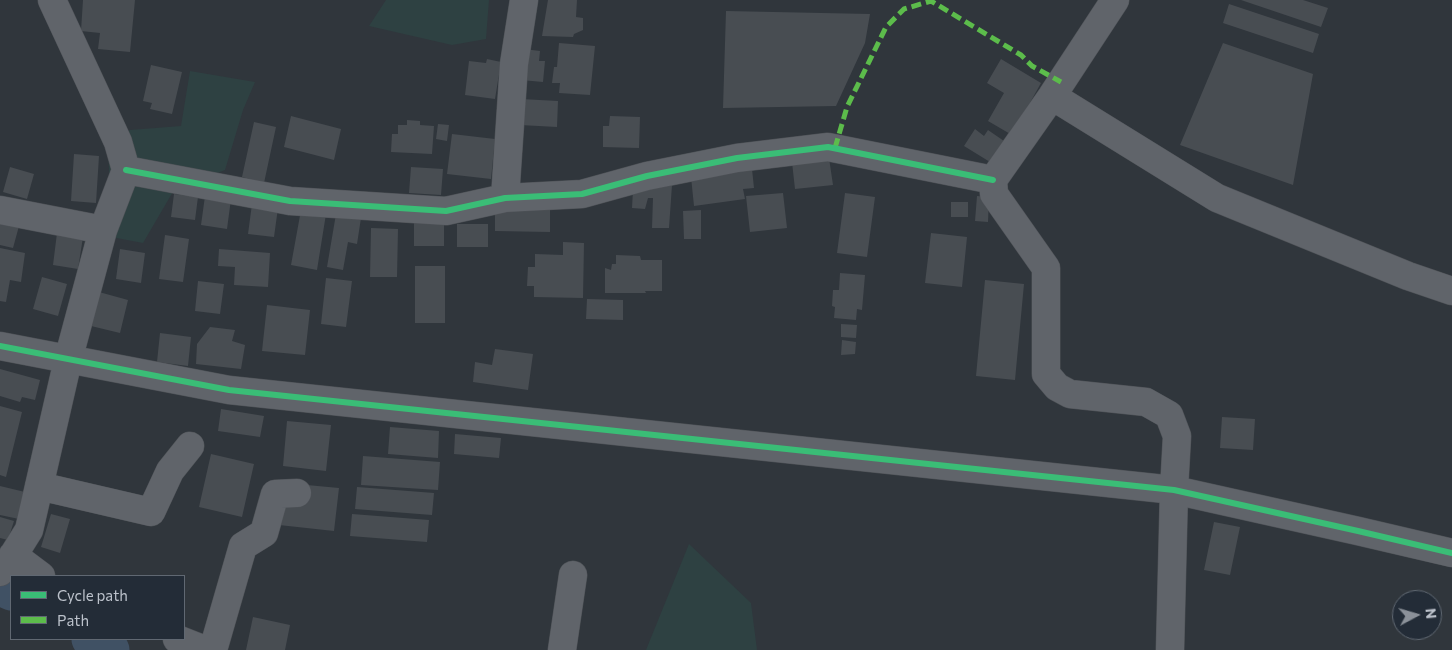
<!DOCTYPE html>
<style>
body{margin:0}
#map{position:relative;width:1452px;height:650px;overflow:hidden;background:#30363c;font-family:Commissioner,sans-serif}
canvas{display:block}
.legend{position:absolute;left:10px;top:575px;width:175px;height:65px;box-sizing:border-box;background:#232c37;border:1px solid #606872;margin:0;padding:6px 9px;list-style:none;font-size:15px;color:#bcc2cb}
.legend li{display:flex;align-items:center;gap:10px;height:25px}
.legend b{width:25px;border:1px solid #606872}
.north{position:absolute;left:1392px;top:590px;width:50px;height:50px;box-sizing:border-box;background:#232c37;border:1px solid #606872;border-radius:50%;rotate:84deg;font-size:14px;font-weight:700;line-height:20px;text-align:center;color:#bcc2cb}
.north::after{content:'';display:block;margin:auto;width:18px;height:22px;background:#8b9199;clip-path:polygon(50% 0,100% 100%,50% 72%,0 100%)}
</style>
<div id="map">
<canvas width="1452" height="650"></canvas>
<ul class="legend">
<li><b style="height:6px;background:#3abd76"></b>Cycle path</li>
<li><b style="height:6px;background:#5cbc4b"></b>Path</li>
</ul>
<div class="north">N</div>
</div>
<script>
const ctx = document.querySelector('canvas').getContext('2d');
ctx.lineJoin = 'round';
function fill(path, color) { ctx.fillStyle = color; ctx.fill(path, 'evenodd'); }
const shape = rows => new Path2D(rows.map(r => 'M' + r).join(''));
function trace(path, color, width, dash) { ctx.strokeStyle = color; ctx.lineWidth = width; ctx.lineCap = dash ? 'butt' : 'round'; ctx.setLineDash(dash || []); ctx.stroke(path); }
const green = shape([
 [386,0,489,0,486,39,452,45,369,26],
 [190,71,255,82,243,110,225,170,174,190,143,243,106,236,110,201,108,142,130,130,181,126],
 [689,544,751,603,757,650,646,650]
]);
const river = shape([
 [0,585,11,591],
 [91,639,110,650]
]);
const building = shape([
 [83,0,135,0,130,52,98,49,100,33,81,31],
 [548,0,577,0,576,17,583,18,583,30,574,34,573,37,542,36],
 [1241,0,1303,0,1328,8,1321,27],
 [1229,4,1319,34,1313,53,1223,23],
 [726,11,870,14,865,43,836,106,723,108],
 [559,43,595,46,590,95,559,93,560,83,552,83,554,67,557,67],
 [1223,43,1313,74,1293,185,1180,145],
 [524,49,540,51,539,61,545,61,543,82,521,80],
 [487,59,501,62,495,99,465,95,469,61,486,63],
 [1001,59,1041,83,1012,135,988,121,1004,93,987,83],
 [151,65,182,72,172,114,150,109,152,103,143,101],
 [521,99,558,101,557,127,520,125],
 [291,116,341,129,334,160,284,147],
 [610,116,640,117,639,148,603,147,603,126,609,126],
 [407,120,420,121,420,125,434,126,432,154,391,152,392,134,398,134,398,125,407,125],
 [254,122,276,127,264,183,242,177],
 [438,124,449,125,447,141,436,139],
 [975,129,984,136,988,130,1004,141,990,162,964,146],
 [452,134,495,139,491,179,447,174],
 [74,154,99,156,96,203,71,201],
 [829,158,833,185,795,189,792,162],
 [10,167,34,174,27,199,3,192],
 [411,167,443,169,441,195,409,193],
 [752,169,754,188,743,189,745,199,694,206,691,177],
 [672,185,669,228,652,228,653,198,648,198,645,209,632,208,633,190],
 [783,193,787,228,750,232,746,196],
 [845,193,875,197,867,257,837,253],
 [174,194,198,197,195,220,171,217],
 [205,196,231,199,227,229,201,225],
 [977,196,989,197,988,222,975,221],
 [951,202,968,202,968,217,951,217],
 [252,204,278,208,274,237,248,234],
 [550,206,550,232,495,231,495,209],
 [301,210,326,214,317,270,291,265],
 [701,210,701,239,684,239,683,211],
 [336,214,361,218,357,244,348,242,343,270,327,267],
 [0,221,19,226,13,248,0,245],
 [414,223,444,223,444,246,414,246],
 [457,224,488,224,488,247,457,247],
 [371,228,398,229,397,277,370,277],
 [57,233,83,237,78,269,53,265],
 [931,233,967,237,962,287,925,283],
 [165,235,189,239,183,282,159,279],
 [563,242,584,243,583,298,534,297,534,286,527,286,528,267,535,267,535,254,563,255],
 [0,248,25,253,21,282,10,280,6,302,0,301],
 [120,249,145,253,141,283,116,279],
 [219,249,270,253,268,287,234,285,235,267,218,266],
 [616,255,640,256,641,260,662,260,662,291,645,291,646,293,605,293,605,268,611,270,612,264,616,264],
 [415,266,445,266,445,323,415,323],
 [840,273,865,275,862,310,857,309,856,320,834,318,835,307,832,306,833,290,839,290],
 [42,277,67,284,58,316,33,309],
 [326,278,352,281,346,327,321,324],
 [985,280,1024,284,1015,380,976,376],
 [198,281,224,284,220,314,195,311],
 [99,292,128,300,120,333,91,326],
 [587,299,623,300,623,320,586,319],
 [267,305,310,310,305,355,262,351],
 [841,324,857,325,856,338,841,337],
 [210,327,235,330,232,341,245,345,241,369,196,364,197,344],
 [160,333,191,337,188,366,157,362],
 [842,340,856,342,855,354,841,355],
 [495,349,533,354,528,390,473,382,475,362,492,365],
 [0,369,40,380,35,400,22,397,20,402,0,396],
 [0,406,22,412,6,477,0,475],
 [221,409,264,416,260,437,218,431],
 [1222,417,1255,419,1253,450,1220,448],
 [287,421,331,425,326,471,283,466],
 [390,427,439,431,438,458,388,454],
 [455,434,501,438,499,458,454,454],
 [211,454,254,464,242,517,199,507],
 [363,456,440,462,438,490,361,485],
 [307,485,339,488,334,531,279,525,282,501,305,504],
 [0,486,25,492,19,519,0,515],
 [357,487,434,493,432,515,355,509],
 [51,514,70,519,60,553,41,547],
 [352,514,429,520,427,542,350,536],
 [0,517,14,521,8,540,0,538],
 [1214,522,1240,527,1230,575,1204,570],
 [253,617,290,625,285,650,246,650]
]);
const minor = shape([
 [1115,0,1052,96,993,180,994,194,1046,268,1046,374,1057,387,1070,394,1146,402,1169,415,1177,436,1174,490,1170,650],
 [1052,96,1217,198,1408,276,1452,291],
 [126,170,290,201,446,211,505,198,582,194,647,176,737,158,828,147,993,180],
 [505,198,514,64,524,0],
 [0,210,103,230],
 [0,346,229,390,1174,490,1358,531,1452,553],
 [39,486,151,512,170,471,190,446],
 [13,555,41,576],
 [0,572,9,562,29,530,68,360,103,230,126,170,118,142,52,0],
 [177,639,205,650],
 [213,650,243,546,264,533,275,494,297,493],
 [562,650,573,575]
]);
const quiet = shape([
 [835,148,847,107,886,27,904,9,931,1,1021,55,1032,66,1061,82]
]);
const cycleway = shape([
 [126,170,290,201,446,211,505,198,582,194,647,176,737,158,828,147,993,180],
 [0,346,229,390,1174,490,1358,531,1452,553]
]);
fill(green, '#2e4142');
trace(river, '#405164', 39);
fill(building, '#484d52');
trace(minor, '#4e5257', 29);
trace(minor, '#60646a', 28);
trace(quiet, '#5cbc4b', 5, [10, 5]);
trace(cycleway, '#3abd76', 6);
</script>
